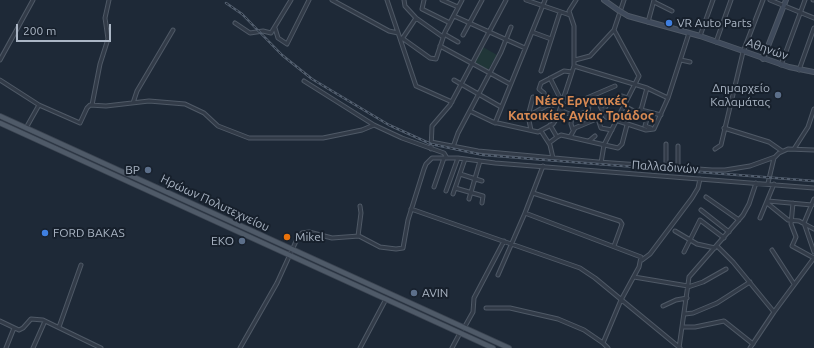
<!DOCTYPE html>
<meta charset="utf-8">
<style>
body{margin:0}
#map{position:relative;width:814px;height:348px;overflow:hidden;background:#1e2937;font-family:Ubuntu,sans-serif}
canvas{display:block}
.scale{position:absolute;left:16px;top:24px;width:95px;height:18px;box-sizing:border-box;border:2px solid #abb6c5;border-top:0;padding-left:5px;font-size:12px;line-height:14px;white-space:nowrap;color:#abb6c5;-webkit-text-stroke:3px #17202c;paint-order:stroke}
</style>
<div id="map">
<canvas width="814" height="348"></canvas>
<div class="scale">200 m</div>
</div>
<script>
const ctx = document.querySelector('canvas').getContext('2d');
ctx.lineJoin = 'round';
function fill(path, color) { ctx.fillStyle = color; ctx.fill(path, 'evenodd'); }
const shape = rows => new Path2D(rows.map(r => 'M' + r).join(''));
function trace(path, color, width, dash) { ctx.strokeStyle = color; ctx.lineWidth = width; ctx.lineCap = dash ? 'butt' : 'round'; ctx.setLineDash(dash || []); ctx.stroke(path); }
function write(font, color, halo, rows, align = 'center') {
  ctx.font = font + ' Ubuntu,sans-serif'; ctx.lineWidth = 4; ctx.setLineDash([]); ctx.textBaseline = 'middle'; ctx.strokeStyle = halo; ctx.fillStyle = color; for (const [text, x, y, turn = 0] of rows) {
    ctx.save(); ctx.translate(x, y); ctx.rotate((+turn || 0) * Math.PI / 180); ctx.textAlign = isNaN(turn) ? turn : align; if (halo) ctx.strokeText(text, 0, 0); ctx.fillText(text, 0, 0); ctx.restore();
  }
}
const green = shape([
 [483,47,497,55,488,70,474,63]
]);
const street = shape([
 [332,0,389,31,398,33],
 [387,0,416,86,452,102],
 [404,0,405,6,416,18,443,37],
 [424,0,422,9,450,23],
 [442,0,458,7],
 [526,0,570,15],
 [770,0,814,18],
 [813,0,814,0],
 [654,2,672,11],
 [454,16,525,48],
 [648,22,654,0],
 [235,23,250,33,263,31,271,33,291,0],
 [275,28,278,38,287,44,309,0],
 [532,32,551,39],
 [444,34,458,42],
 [463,35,482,0],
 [700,36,713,0],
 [402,38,430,58,436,59,445,32,462,0],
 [402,39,416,18],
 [716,42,731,0],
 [440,46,510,84],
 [0,60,33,0],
 [575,60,590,56,614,30,624,0],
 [681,60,690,62],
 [781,65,805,0],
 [574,66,647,88,668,98],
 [799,70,814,28],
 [541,71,560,12],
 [550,78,561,100,573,104,615,86],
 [0,80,39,105,80,123,87,108,90,105,106,106,149,101,185,104,204,113,218,126,249,138,323,138,362,130,374,125],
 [454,80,501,107],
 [304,81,374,125,402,138,444,153,447,158],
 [647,88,641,110,661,115],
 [594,95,606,117,646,130,654,129,668,98,689,33],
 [562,101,551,106,548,105,544,93,539,89,541,83,564,71,572,72],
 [133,103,137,91,173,30],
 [92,105,100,64,108,39,105,18,109,0],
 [628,108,634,111,641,110],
 [560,110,574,116,588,111,589,106],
 [470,111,493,122,538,132,553,124,557,118,574,66,574,26,569,11,576,0],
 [649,112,645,126,651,128],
 [528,116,548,105],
 [572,116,571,124,573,130],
 [598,119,601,128,612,130],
 [495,123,545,0],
 [26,128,39,105],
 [724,128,769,142,782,151],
 [531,130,528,116,533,97],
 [541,131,550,145,553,158],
 [557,137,561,135,570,137,618,148,622,144,627,125],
 [570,137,575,128,601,117,606,106,613,100,622,96,628,98],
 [589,141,595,136],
 [431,142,478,151,598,162,712,170,725,170,750,166,775,157],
 [549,143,557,137,550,125],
 [453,147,458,133,501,52,511,27],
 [431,149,432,126,450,105,506,0],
 [715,149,721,145,743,52,763,0],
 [794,149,808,127,814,109],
 [601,163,604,145,639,76,614,30],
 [666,167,666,144],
 [678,168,678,146],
 [460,174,482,181],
 [768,183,774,158,779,153,788,149,814,150],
 [434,187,444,158],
 [455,188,483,196,482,203],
 [446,191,458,158],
 [533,193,620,221,622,224,614,246],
 [453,194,465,159],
 [706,197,739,220],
 [469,199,480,161],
 [814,199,804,223,814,252],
 [768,201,812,205],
 [767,203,788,220,799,221,814,229],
 [793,203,791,224,796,237,792,246,814,258],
 [411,209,580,268,595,278,680,348],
 [701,210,729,232],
 [525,213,641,257,639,267,621,300,603,343],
 [760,218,774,184],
 [675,231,697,244,715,248],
 [358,236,361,213,360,206],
 [717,246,733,262,774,312],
 [772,250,794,284],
 [684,252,700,220,724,238],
 [642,260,650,254,692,198,698,188,700,179],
 [498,275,525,213,543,166],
 [634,277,688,286],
 [688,287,703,282,726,269],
 [663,306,676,300,687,298],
 [486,308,510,308,558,319,584,330,603,343,608,348],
 [685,314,693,313,717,303,750,282],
 [0,321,19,330,23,328,31,319,43,320,101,348],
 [59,327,81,265],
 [683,327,695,327,724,321,753,344],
 [464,328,473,312,474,298,504,241],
 [6,348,14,328],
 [33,348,45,321],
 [240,348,277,283,297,239,302,233,309,232,332,238,359,236,380,247,396,249,403,248,408,220,424,169,426,164,432,158,458,158,495,163,814,188],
 [360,348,386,299],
 [452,348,460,333],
 [679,348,689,277,743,215,749,204,756,183],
 [750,348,774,312,814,258]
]);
const secondary = shape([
 [604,0,618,10],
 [628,16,700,36,789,67,814,72],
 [763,59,786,0]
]);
const primary = shape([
 [0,116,509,348],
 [0,123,493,348]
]);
const rail = shape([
 [226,3,242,14,282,55,312,79,389,125,431,144,483,155,814,181]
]);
const secondaryBridge = shape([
 [618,10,628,16]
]);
const markers = [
 [669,23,4,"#3f7fe0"],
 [778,95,4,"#5c6f8a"],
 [148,170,4,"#5c6f8a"],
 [45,233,4,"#3f7fe0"],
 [287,237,4,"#e8710a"],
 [242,241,4,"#5c6f8a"],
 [414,293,4,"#5c6f8a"]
];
const poiNames = [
 ["VR Auto Parts",677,23],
 ["Δημαρχείο",770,88,"right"],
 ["Καλαμάτας",770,102,"right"],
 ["BP",140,170,"right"],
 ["FORD BAKAS",53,233],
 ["Mikel",295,237],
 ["EKO",234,241,"right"],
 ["AVIN",422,293]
];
const streetNames = [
 ["Αθηνών",767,49,19],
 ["Παλλαδινών",665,167,4],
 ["Ηρώων Πολυτεχνείου",215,203,25]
];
const neighbourhoodNames = [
 ["Νέες Εργατικές",581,101],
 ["Κατοικίες Αγίας Τριάδος",581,116]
];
fill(green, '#203638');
trace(street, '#4f5966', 5);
trace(secondary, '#4f5966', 6);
trace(primary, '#3b4451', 6);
trace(street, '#323b48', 3);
trace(secondary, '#3f4a5b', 4);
trace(primary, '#4f5a68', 4.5);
trace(rail, '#535f6f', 2.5);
trace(rail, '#17202c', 1, [3]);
trace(secondaryBridge, '#4f5966', 6, []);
trace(secondaryBridge, '#3f4a5b', 4);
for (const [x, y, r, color] of markers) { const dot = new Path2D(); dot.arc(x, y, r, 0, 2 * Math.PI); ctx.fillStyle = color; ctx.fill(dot); trace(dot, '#17202c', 1.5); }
write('12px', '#abb6c5', '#17202c', poiNames, 'left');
write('12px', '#abb6c5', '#17202c', streetNames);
write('bold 13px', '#d98a53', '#17202c', neighbourhoodNames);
</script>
